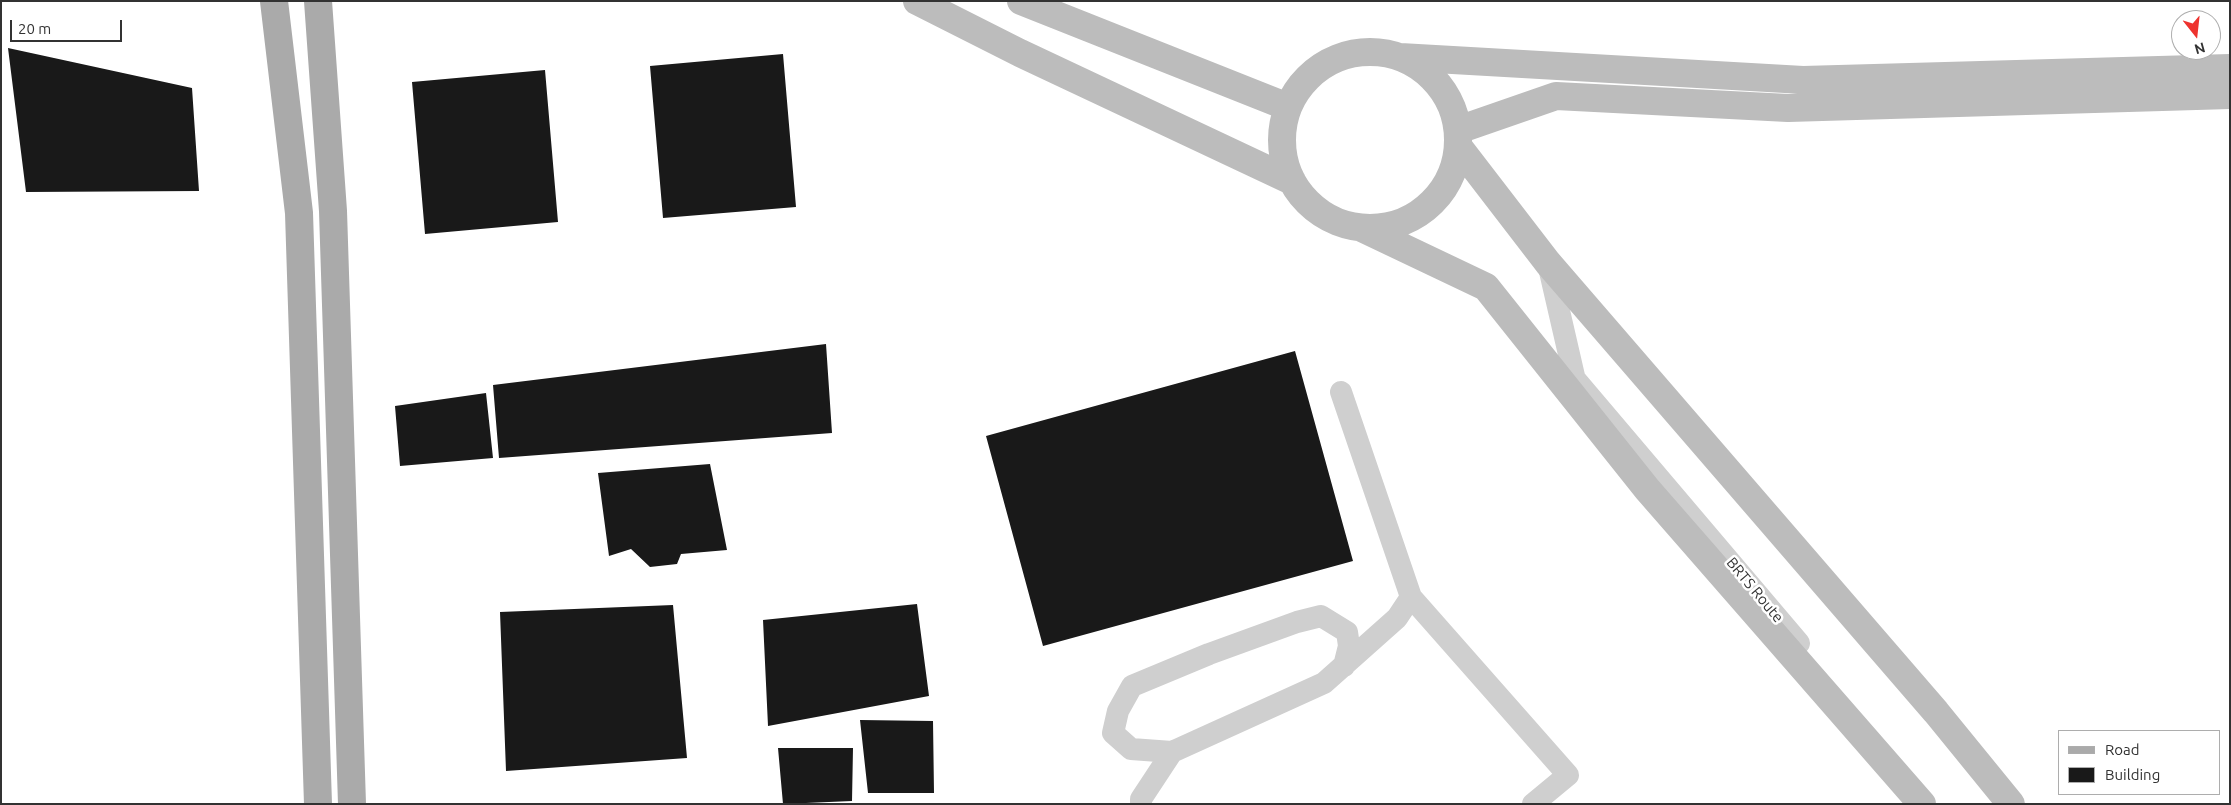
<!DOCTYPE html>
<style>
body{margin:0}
#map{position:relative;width:2231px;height:805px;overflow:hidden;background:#fff;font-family:Ubuntu,sans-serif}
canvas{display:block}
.frame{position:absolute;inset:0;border:2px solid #323232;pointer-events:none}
.legend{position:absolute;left:2058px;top:730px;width:162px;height:65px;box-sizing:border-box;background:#fff;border:1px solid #adadad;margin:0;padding:6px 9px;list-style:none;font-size:15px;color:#323232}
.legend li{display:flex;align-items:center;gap:10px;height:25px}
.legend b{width:25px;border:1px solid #adadad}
.north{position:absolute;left:2171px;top:10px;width:50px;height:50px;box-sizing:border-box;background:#fff;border:1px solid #adadad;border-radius:50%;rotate:164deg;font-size:14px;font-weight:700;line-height:20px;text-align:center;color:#323232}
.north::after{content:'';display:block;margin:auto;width:18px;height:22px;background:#ee332f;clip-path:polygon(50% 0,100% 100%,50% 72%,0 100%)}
.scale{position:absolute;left:10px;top:20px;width:112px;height:22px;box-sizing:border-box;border:2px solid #323232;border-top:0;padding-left:6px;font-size:15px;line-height:18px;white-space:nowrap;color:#323232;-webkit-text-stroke:4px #fff;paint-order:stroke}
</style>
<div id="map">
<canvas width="2231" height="805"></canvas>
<div class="frame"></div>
<ul class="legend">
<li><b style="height:6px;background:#aaa"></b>Road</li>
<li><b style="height:14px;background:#191919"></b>Building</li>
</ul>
<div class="north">N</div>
<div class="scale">20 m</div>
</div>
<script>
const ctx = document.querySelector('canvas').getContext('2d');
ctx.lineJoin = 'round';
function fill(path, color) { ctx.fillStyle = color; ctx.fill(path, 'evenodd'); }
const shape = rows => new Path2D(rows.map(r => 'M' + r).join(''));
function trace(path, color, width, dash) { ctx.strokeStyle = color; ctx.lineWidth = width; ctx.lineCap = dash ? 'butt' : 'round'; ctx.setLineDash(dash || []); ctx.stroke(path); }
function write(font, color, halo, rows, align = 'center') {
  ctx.font = font + ' Ubuntu,sans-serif'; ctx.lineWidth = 5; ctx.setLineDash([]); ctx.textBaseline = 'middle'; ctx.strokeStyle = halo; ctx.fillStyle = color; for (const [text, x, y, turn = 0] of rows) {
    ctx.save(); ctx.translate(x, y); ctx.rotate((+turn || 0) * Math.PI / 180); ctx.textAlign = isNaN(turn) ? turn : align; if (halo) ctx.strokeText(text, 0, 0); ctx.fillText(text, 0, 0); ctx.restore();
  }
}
const building = shape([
 [8,48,192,88,199,191,26,192],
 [783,54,796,207,663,218,650,66],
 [545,70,558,222,425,234,412,82],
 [826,344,832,433,499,458,493,385],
 [1295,351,1353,561,1043,646,986,436],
 [486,393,493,458,400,466,395,406],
 [710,464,727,550,681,554,677,564,650,567,631,549,609,556,598,473],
 [917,604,929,696,768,726,763,620],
 [673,605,687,758,506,771,500,612],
 [860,720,933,721,934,793,868,793],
 [778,748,853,748,852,801,783,804]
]);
const lane = shape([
 [1548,263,1574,376],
 [1564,366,1799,643],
 [1411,597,1568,775,1533,804],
 [1172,752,1131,749,1113,733,1118,711,1132,686,1209,654,1297,622,1321,616,1347,632,1349,646,1344,666],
 [1141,804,1141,799,1172,752,1324,683,1397,618,1411,597,1341,392]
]);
const secondary = shape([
 [917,1,1020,53,1292,181],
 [1021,1,1288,107],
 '1282 140a88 88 0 1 1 176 0a88 88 0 1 1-176 0Z',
 [1400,57,1803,80,2230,68],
 [1458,130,1556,96,1788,108,2230,95],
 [1458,146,1548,263,1936,712,2011,804],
 [1362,228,1486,287,1647,489,1922,804]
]);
const primary = shape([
 [274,1,299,213,318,804],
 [318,1,333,211,352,804]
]);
const streetNames = [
 ["BRTS Route",1755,590,50]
];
fill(building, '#191919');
trace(lane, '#cfcfcf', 22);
trace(secondary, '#bcbcbc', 28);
trace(primary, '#aaa', 28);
write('15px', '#323232', '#fff', streetNames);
</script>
